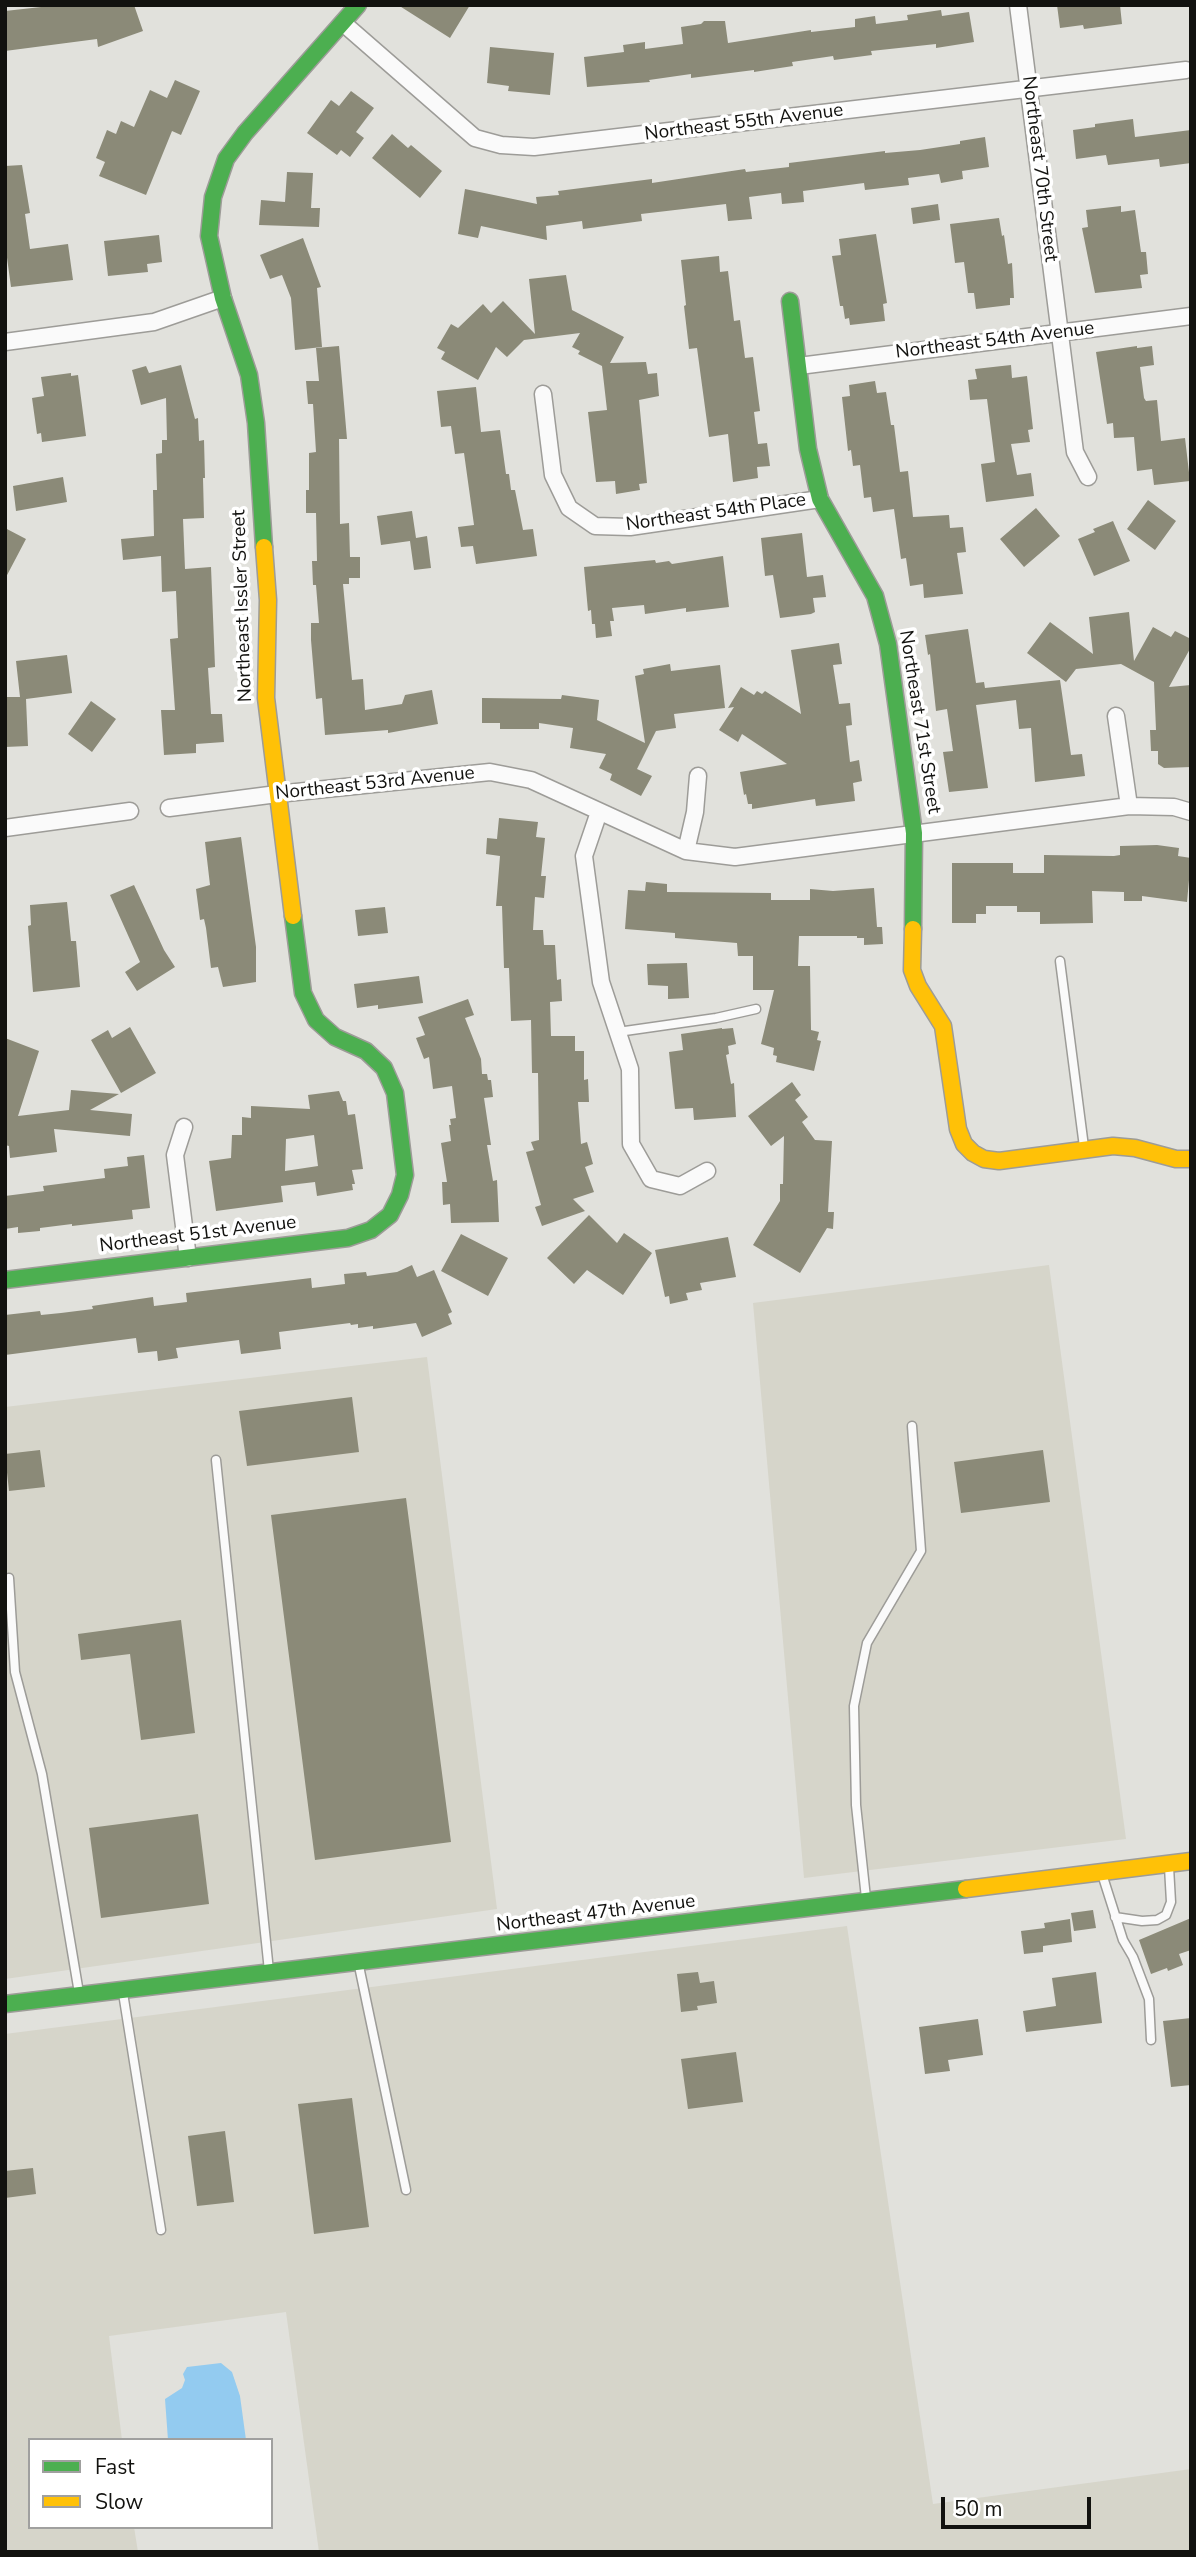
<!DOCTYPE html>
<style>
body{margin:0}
#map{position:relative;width:1196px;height:2557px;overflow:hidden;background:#e1e1dc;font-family:"Nunito Sans",sans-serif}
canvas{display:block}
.frame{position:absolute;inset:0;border:7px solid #12120f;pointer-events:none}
.legend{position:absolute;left:28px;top:2438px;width:245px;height:91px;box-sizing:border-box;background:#fff;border:2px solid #a0a09f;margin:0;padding:9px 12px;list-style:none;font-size:21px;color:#12120f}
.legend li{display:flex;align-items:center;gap:14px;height:35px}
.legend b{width:35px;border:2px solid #a0a09f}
.scale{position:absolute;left:941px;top:2497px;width:150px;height:32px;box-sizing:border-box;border:4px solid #12120f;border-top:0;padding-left:9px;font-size:21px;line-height:24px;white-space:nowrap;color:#12120f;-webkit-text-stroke:5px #fff;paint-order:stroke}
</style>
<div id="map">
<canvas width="1196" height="2557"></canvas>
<div class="frame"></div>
<ul class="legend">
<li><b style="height:9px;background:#4caf50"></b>Fast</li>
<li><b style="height:9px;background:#ffc107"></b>Slow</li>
</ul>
<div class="scale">50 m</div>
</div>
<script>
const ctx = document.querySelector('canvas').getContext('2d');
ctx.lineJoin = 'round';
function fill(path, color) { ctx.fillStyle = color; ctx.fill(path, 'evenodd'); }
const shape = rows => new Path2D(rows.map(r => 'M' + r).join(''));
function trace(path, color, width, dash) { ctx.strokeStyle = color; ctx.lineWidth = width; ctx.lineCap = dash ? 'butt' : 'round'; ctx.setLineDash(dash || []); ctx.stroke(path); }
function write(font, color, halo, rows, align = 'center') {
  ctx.font = font + ' "Nunito Sans",sans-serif'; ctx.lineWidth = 7; ctx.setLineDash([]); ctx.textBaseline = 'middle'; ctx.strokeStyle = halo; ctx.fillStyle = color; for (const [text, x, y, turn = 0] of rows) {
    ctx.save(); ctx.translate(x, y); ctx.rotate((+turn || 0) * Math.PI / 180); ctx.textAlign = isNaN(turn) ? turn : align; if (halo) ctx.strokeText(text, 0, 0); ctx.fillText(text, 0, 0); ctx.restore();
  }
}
const built = shape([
 [1049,1265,1126,1839,804,1878,753,1303],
 [427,1357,497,1909,5,1979,5,1407],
 [847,1926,933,2504,1191,2469,1191,2552,319,2552,286,2312,109,2336,122,2440,30,2440,30,2527,134,2527,138,2552,5,2552,5,2034]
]);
const water = shape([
 [221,2363,232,2372,240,2396,246,2440,168,2440,165,2399,182,2388,185,2380,183,2374,187,2367]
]);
const building = shape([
 [59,5,134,5,143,31,98,47,97,39,5,51,5,11],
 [398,5,470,5,450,38],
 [1057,5,1120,5,1122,24,1084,29,1083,25,1060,28],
 [941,10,942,16,969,12,974,42,936,48,936,44,871,51,872,55,834,60,833,56,792,62,793,66,754,72,754,70,691,78,691,74,649,80,650,82,587,87,584,57,624,52,623,45,645,42,645,49,683,44,681,27,701,24,704,21,725,21,728,43,811,30,811,32,855,27,855,19,875,16,876,24,908,20,907,15],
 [490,47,554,53,550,95,508,91,509,86,487,83],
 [175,80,200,91,181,135,172,131,146,195,99,176,105,162,96,158,107,130,116,134,121,121,134,127,150,90,167,98],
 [351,91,374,108,356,132,364,138,350,157,341,150,337,155,307,133,331,100,339,106],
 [1133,119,1135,137,1191,130,1191,163,1160,167,1159,159,1108,165,1106,155,1076,159,1073,130,1095,127,1095,124],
 [392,134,408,148,411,145,442,171,420,198,372,158],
 [985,137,989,167,962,171,963,179,941,183,939,174,908,178,909,185,865,190,864,183,826,188,803,191,804,202,782,204,781,193,749,197,752,219,728,221,726,204,641,214,642,221,583,229,582,221,546,226,547,240,481,226,478,238,458,234,465,189,537,204,536,197,559,195,558,191,652,179,652,183,745,169,746,172,789,167,789,163,885,151,885,153,920,150,960,144,960,141],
 [22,165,30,213,25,214,30,249,68,244,73,280,11,287,5,243,5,166],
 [287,172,313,173,311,208,320,208,319,227,259,225,261,200,285,202],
 [938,204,940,220,913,224,911,208],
 [1121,206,1121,212,1135,210,1141,252,1146,252,1148,274,1140,275,1142,288,1095,293,1082,228,1088,227,1086,210],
 [999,218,1002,236,1004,235,1008,264,1012,263,1014,298,1010,298,1010,305,976,309,974,293,968,293,964,262,955,263,950,224],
 [876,234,887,303,883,304,885,321,850,325,849,318,845,319,843,306,840,306,832,256,841,255,839,239],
 [159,235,162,262,147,264,148,272,108,276,104,241],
 [303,238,321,287,317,288,322,347,295,350,291,298,282,275,270,279,260,255],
 [719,256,720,272,728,271,734,321,740,320,745,358,753,357,760,411,754,412,758,444,767,443,770,466,757,467,758,478,733,482,728,434,709,437,697,348,689,349,684,306,686,305,681,260],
 [566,275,572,310,624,337,610,363,646,362,648,374,657,373,659,396,639,400,647,483,639,484,640,490,616,494,615,481,596,482,588,412,607,410,602,366,578,354,580,351,572,347,580,333,524,340,507,357,496,347,478,380,441,359,445,352,437,348,451,324,458,328,483,304,491,313,503,301,535,334,529,279],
 [339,346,347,439,339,439,340,524,349,523,350,557,360,557,360,578,349,578,349,584,343,584,352,680,363,679,365,710,402,704,405,695,432,690,438,724,388,733,388,730,376,731,325,735,322,698,316,699,311,640,311,623,319,623,316,585,313,585,312,561,317,561,316,513,306,513,306,490,309,490,309,453,316,452,313,404,308,404,306,381,319,381,316,348],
 [1137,346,1137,348,1152,346,1154,365,1140,367,1144,398,1146,401,1157,400,1161,441,1185,438,1190,481,1154,485,1152,469,1137,471,1134,437,1114,438,1113,423,1107,424,1096,352],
 [181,365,195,419,198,418,199,441,204,440,205,478,203,478,204,518,183,519,185,569,211,567,215,667,208,668,211,714,222,714,224,742,196,744,196,753,164,755,161,710,175,710,170,639,178,638,176,591,162,592,161,556,123,560,121,539,154,536,153,490,157,490,156,454,162,453,162,440,167,440,166,398,141,405,132,370,146,366,149,373],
 [1011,365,1012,378,1027,376,1033,429,1028,430,1030,442,1011,444,1017,475,1031,473,1034,496,986,502,981,464,995,462,987,399,970,400,968,380,977,379,975,369],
 [71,373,71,376,78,375,86,436,42,442,41,433,37,434,32,398,44,396,41,377],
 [875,381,877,393,886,392,891,425,894,425,900,472,908,471,913,517,949,515,950,528,963,527,966,552,957,553,963,594,924,598,923,584,910,586,906,558,901,559,894,509,873,512,871,497,864,498,860,465,853,466,851,450,848,451,842,397,850,396,849,385],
 [476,387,481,432,500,430,506,474,509,474,511,490,515,490,523,530,533,529,537,556,476,564,473,546,461,547,458,527,474,525,464,453,455,454,451,426,441,427,437,391],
 [63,477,67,502,16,511,13,486],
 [1148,500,1176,521,1155,550,1127,529],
 [1036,508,1060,536,1024,567,1000,539],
 [412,511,416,538,427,536,431,568,414,570,410,541,381,545,377,516],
 [1113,521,1130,561,1094,576,1078,539,1095,532,1093,529],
 [5,528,26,539,5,579],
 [802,533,807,577,823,575,826,597,813,598,815,612,811,614,780,618,773,575,765,576,761,538],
 [723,556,729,607,686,612,686,608,645,614,644,605,612,608,614,621,610,621,612,636,596,638,595,624,592,624,591,610,588,611,584,567,655,560,656,563,669,561,672,564],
 [1129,612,1134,661,1153,627,1171,637,1175,631,1191,639,1191,647,1169,687,1191,685,1191,767,1164,768,1158,764,1158,751,1151,751,1150,730,1156,730,1154,682,1121,664,1076,669,1066,682,1027,653,1050,622,1093,654,1089,617],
 [968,629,976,683,984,682,985,688,1060,680,1071,755,1082,754,1085,776,1035,782,1031,728,1019,729,1016,700,976,705,988,788,949,792,943,752,953,751,947,709,936,711,930,654,928,655,925,635],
 [839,643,842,664,833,665,839,704,850,703,852,725,846,726,850,762,859,760,862,781,853,783,855,801,816,806,815,799,752,809,752,804,748,804,746,794,744,795,740,772,787,764,742,734,738,742,719,730,734,707,728,708,741,687,754,695,757,691,762,694,765,691,801,714,791,650],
 [67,655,72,693,26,699,28,746,5,747,5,697,20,697,16,661],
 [670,664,671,671,720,665,725,708,674,714,676,728,656,731,637,769,652,776,641,796,610,780,612,774,599,768,606,754,570,748,573,728,539,723,539,729,500,729,500,723,482,723,482,698,561,699,562,695,599,700,597,720,645,743,635,676,644,674,643,669],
 [91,701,116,719,92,752,68,734],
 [499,818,538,822,536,837,545,838,541,876,546,876,544,898,535,897,533,930,543,930,544,945,555,945,557,980,561,979,562,1001,550,1002,551,1036,575,1036,575,1051,584,1051,584,1080,588,1079,589,1102,578,1102,581,1144,587,1142,593,1164,585,1167,594,1192,573,1199,585,1211,542,1226,535,1207,541,1205,526,1152,534,1150,531,1142,539,1140,538,1073,532,1073,531,1020,511,1021,509,968,504,968,502,906,496,906,500,856,486,854,487,838,497,839],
 [241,837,256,947,256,982,223,987,218,967,211,968,206,928,204,919,200,920,196,889,210,885,205,842],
 [1157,845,1179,848,1178,856,1191,858,1187,902,1142,896,1142,901,1124,901,1124,892,1092,891,1093,923,1040,924,1040,912,1017,912,1017,906,986,906,986,914,976,914,976,923,952,923,952,863,1013,863,1013,873,1044,873,1044,855,1114,856,1120,855,1120,846],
 [646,882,667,884,667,892,771,893,771,900,810,900,810,889,833,891,874,888,877,927,882,927,883,944,864,945,864,938,857,938,857,936,799,936,798,966,810,966,811,1030,819,1032,817,1040,821,1041,814,1071,776,1062,777,1056,773,1055,774,1048,761,1044,774,990,753,990,753,956,738,956,737,943,675,938,675,933,625,929,628,890,645,891],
 [134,885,164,950,175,967,137,991,125,972,140,962,110,895],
 [67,902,71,941,76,941,80,987,33,992,28,926,31,925,30,905],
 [385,907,388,933,358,936,355,910],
 [687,963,689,998,668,999,668,986,648,985,647,964],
 [419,976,423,1003,378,1009,378,1005,357,1008,354,984],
 [468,999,474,1015,465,1018,481,1059,482,1074,487,1074,488,1080,491,1080,493,1097,484,1098,491,1145,487,1145,493,1181,497,1180,499,1222,451,1223,450,1204,443,1205,442,1182,447,1182,441,1143,451,1141,449,1125,451,1125,450,1119,456,1118,452,1086,433,1089,429,1057,424,1059,416,1038,425,1035,418,1017],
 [130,1027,156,1073,121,1093,91,1040,108,1030,112,1038],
 [722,1028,722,1029,733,1028,736,1044,728,1046,729,1054,726,1055,731,1084,734,1083,736,1117,694,1120,693,1108,675,1109,669,1052,683,1050,681,1034],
 [5,1038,39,1051,18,1116,69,1110,71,1090,119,1094,90,1110,132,1114,130,1136,54,1129,57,1152,10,1158,9,1146,5,1145],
 [792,1082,801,1095,795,1100,808,1117,802,1122,815,1140,832,1141,828,1212,834,1212,833,1229,827,1228,800,1273,753,1245,780,1201,780,1184,783,1184,784,1136,771,1146,748,1116],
 [339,1091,343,1101,346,1101,348,1115,355,1114,363,1169,352,1170,355,1184,352,1184,353,1190,317,1196,315,1182,281,1186,283,1202,216,1211,209,1161,231,1158,232,1135,242,1135,242,1117,251,1118,251,1106,310,1109,308,1095],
 [314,1135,318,1166,285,1171,286,1139],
 [144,1155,150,1208,132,1210,133,1219,72,1226,72,1224,40,1228,40,1231,18,1233,18,1227,5,1229,5,1196,44,1191,43,1186,105,1178,104,1169,128,1166,127,1157],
 [589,1215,617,1243,624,1233,652,1253,623,1295,587,1270,574,1284,547,1258],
 [461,1234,508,1258,488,1296,441,1271],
 [728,1237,736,1277,700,1283,702,1290,686,1293,688,1300,670,1304,669,1296,665,1297,655,1250],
 [412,1265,417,1277,434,1270,452,1312,448,1314,452,1324,422,1337,416,1323,373,1329,373,1326,358,1328,358,1324,351,1325,350,1323,279,1332,281,1349,241,1354,239,1340,176,1348,178,1358,158,1361,157,1351,138,1353,136,1338,5,1355,5,1315,40,1311,41,1315,61,1313,93,1309,92,1306,153,1297,154,1306,187,1302,186,1293,311,1278,312,1288,345,1284,344,1274,366,1272,367,1276,397,1272],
 [352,1397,359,1452,247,1466,239,1411],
 [40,1450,45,1487,9,1491,5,1454],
 [1043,1450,1050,1502,961,1513,954,1462],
 [406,1498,451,1842,315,1860,271,1515],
 [181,1620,195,1733,141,1740,130,1654,81,1660,78,1634],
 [198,1814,209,1904,101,1918,89,1828],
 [1093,1910,1096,1928,1074,1931,1071,1913],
 [1191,1918,1191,1950,1179,1954,1183,1965,1168,1971,1167,1968,1151,1974,1139,1940],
 [1070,1919,1072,1942,1043,1946,1043,1952,1024,1954,1021,1931,1045,1928,1044,1923],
 [698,1972,700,1983,714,1981,717,2003,697,2006,698,2010,681,2012,677,1974],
 [1096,1972,1102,2023,1026,2032,1023,2011,1056,2006,1052,1978],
 [1191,2018,1191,2085,1171,2087,1163,2021],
 [978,2019,983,2055,948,2060,950,2071,925,2074,919,2027],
 [736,2052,743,2102,688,2109,681,2059],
 [352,2098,369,2227,314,2234,298,2104],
 [225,2131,234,2202,197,2206,188,2136],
 [33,2168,36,2194,5,2198,5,2171]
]);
const lane = shape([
 [1060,961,1084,1147],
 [618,1032,716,1018,756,1009],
 [216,1460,269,1971],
 [9,1578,15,1672,42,1774,79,1993],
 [1102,1874,1123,1940,1133,1957,1149,1999,1151,2040],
 [866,1898,856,1805,854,1706,867,1643,921,1551,912,1426],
 [1115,1917,1142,1921,1157,1920,1166,1915,1171,1902,1169,1867],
 [359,1966,406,2190],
 [123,1993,161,2230]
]);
const street = shape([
 [1018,5,1075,452,1088,477],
 [343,23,475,138,501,145,534,147,1186,70],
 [5,342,154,322,223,298],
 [799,366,1191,316],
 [543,394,553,475,569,508,595,526,630,527,820,499],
 [1116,716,1129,806],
 [169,808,277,794,490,772,531,780,686,851,735,857,1129,806,1174,807,1191,812],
 [599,812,584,856,601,982,630,1069,631,1144,651,1179,680,1186,707,1171],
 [5,828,130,811],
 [686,851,695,812,698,776],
 [184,1127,175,1155,188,1258]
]);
const fast = shape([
 [790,301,808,449,820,499,875,596,888,644,914,833,913,929],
 [264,547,256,423,249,375,223,298,209,236,213,197,226,159,245,133,358,5],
 [5,1280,348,1238,371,1230,390,1215,400,1195,405,1175,395,1093,384,1068,366,1051,335,1037,316,1020,303,993,293,916],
 [5,2004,966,1889]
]);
const slow = shape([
 [264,547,268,600,266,698,293,916],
 [913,929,912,970,918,986,943,1026,958,1129,964,1144,973,1153,984,1159,999,1161,1113,1146,1135,1148,1176,1159,1191,1159],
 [966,1889,1191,1861]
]);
const streetNames = [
 ["Northeast 55th Avenue",744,123,-7],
 ["Northeast 70th Street",1039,169,83],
 ["Northeast 54th Avenue",995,341,-7],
 ["Northeast 54th Place",716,513,-8],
 ["Northeast Issler Street",243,606,-92],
 ["Northeast 71st Street",919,722,81],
 ["Northeast 53rd Avenue",375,784,-6],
 ["Northeast 51st Avenue",198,1235,-7],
 ["Northeast 47th Avenue",596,1914,-7]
];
fill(built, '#d6d5ca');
fill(water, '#93cbf0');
fill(building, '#8b8a78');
trace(lane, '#9d9c98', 11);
trace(street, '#9d9c98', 19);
trace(fast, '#9d9c98', 19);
trace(slow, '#9d9c98', 19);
trace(lane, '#fafafa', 8);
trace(street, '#fafafa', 16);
trace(fast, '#4caf50', 16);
trace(slow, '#ffc107', 16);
write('19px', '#12120f', '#fff', streetNames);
</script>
